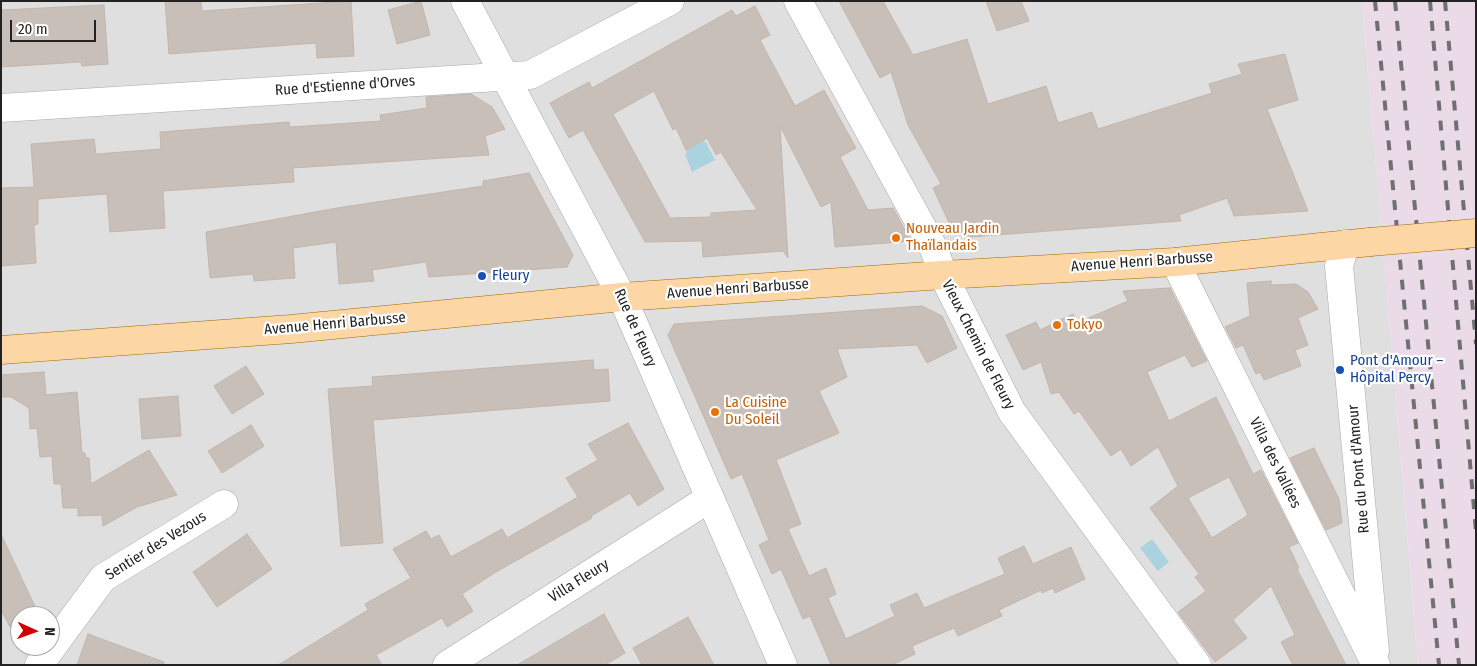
<!DOCTYPE html>
<meta charset="utf-8">
<style>
body{margin:0}
#map{position:relative;width:1477px;height:666px;overflow:hidden;background:#f2efe9;font-family:"Fira Sans Condensed",sans-serif}
canvas{display:block}
.frame{position:absolute;inset:0;border:2px solid #222;pointer-events:none}
.north{position:absolute;left:10px;top:606px;width:50px;height:50px;box-sizing:border-box;background:#fff;border:1px solid #a7a7a7;border-radius:50%;rotate:92deg;font-size:14px;font-weight:700;line-height:20px;text-align:center;color:#222}
.north::after{content:'';display:block;margin:auto;width:18px;height:22px;background:#d40000;clip-path:polygon(50% 0,100% 100%,50% 72%,0 100%)}
.scale{position:absolute;left:10px;top:20px;width:86px;height:22px;box-sizing:border-box;border:2px solid #222;border-top:0;padding-left:6px;font-size:15px;line-height:18px;white-space:nowrap;color:#222;-webkit-text-stroke:4px #fff;paint-order:stroke}
</style>
<div id="map">
<canvas width="1477" height="666"></canvas>
<div class="frame"></div>
<div class="north">N</div>
<div class="scale">20 m</div>
</div>
<script>
const ctx = document.querySelector('canvas').getContext('2d');
ctx.lineJoin = 'round';
function fill(path, color) { ctx.fillStyle = color; ctx.fill(path, 'evenodd'); }
const shape = rows => new Path2D(rows.map(r => 'M' + r).join(''));
function trace(path, color, width, dash) { ctx.strokeStyle = color; ctx.lineWidth = width; ctx.lineCap = dash ? 'butt' : 'round'; ctx.setLineDash(dash || []); ctx.stroke(path); }
function write(font, color, halo, rows, align = 'center') {
  ctx.font = font + ' "Fira Sans Condensed",sans-serif'; ctx.lineWidth = 4.5; ctx.setLineDash([]); ctx.textBaseline = 'middle'; ctx.strokeStyle = halo; ctx.fillStyle = color; for (const [text, x, y, turn = 0] of rows) {
    ctx.save(); ctx.translate(x, y); ctx.rotate((+turn || 0) * Math.PI / 180); ctx.textAlign = isNaN(turn) ? turn : align; if (halo) ctx.strokeText(text, 0, 0); ctx.fillText(text, 0, 0); ctx.restore();
  }
}
const residential = shape([
 [1,1,1362,1,1418,665,1,665],
 [20,616,50,616,50,646,20,646]
]);
const industrial = shape([
 [1362,1,1476,1,1476,665,1418,665]
]);
const water = shape([
 [703,141,706,142,715,160,692,172,685,154,687,153,686,150],
 [1152,539,1169,562,1158,571,1140,548]
]);
const building = shape([
 [165,1,201,1,202,11,351,1,354,56,317,58,316,43,169,54,165,1],
 [421,1,430,35,397,44,388,10,421,1],
 [839,1,883,1,913,55,967,39,988,104,1046,86,1058,123,1092,112,1098,129,1212,93,1209,84,1242,74,1238,64,1285,54,1298,100,1267,109,1308,211,1234,216,1227,198,1179,215,1181,221,970,237,951,227,933,188,941,184,908,125,891,72,880,78,839,1],
 [986,1,1021,1,1029,21,997,31,986,1],
 [104,5,108,64,82,66,81,62,1,67,1,10,104,5],
 [755,6,770,35,760,40,795,106,824,90,856,148,840,157,868,210,893,208,911,241,835,247,831,202,821,207,780,126,788,258,783,251,703,257,702,241,645,242,583,130,569,138,550,103,589,82,592,88,732,10,736,16,755,6],
 [654,91,673,130,676,128,686,150,707,138,716,155,721,152,757,210,711,213,711,217,670,218,613,114,654,91],
 [471,94,492,107,505,129,485,136,489,155,293,168,294,182,163,191,165,228,110,232,107,194,38,199,38,224,34,225,36,263,1,266,1,188,34,187,31,144,94,139,96,154,161,149,160,132,289,122,290,127,381,121,380,115,427,108,426,97,471,94],
 [529,173,573,255,567,267,429,277,426,262,372,270,374,281,339,284,336,242,293,248,295,278,254,281,253,274,210,278,206,232,337,208,483,186,483,181,529,173],
 [1271,281,1271,285,1296,284,1308,292,1318,309,1298,318,1308,345,1295,350,1301,366,1264,380,1260,372,1256,374,1243,345,1236,348,1225,327,1250,316,1247,283,1271,281],
 [1170,288,1207,361,1192,367,1185,355,1147,372,1169,421,1216,397,1253,474,1261,470,1298,543,1289,547,1299,568,1297,569,1346,665,1293,665,1281,642,1295,635,1271,586,1233,620,1247,638,1215,662,1178,612,1206,591,1195,577,1199,574,1150,508,1178,486,1158,447,1131,466,1121,449,1111,456,1079,411,1074,414,1059,392,1051,394,1041,362,1023,370,1006,335,1036,322,1040,330,1073,314,1077,323,1128,301,1123,291,1170,288],
 [1229,477,1248,515,1212,538,1188,498,1229,477],
 [922,306,942,316,957,348,927,363,917,345,837,349,847,377,819,391,839,433,776,460,801,524,788,529,809,576,826,568,836,594,828,598,846,639,895,616,890,605,917,593,924,608,1005,574,998,558,1024,546,1033,564,1071,547,1085,579,1055,593,1053,588,1042,593,1041,590,999,610,1002,616,958,636,954,628,912,646,915,654,892,665,831,665,810,616,803,619,781,569,772,574,759,545,769,540,742,474,731,479,668,335,674,324,922,306],
 [593,360,594,370,608,369,610,401,373,420,383,543,341,546,328,389,373,386,372,377,593,360],
 [246,366,264,394,232,414,214,386,246,366],
 [44,372,46,395,77,392,82,453,85,453,86,458,89,458,91,484,149,450,177,495,137,507,103,526,102,515,78,516,78,508,63,508,61,484,54,484,52,456,40,457,37,428,30,429,29,408,11,397,1,397,1,375,44,372],
 [178,396,181,436,142,439,139,399,178,396],
 [628,423,664,489,638,506,630,493,591,516,592,518,496,572,462,594,473,611,447,627,442,618,376,655,382,665,278,665,368,610,365,604,411,578,393,549,426,531,431,539,439,535,451,557,502,529,507,538,578,497,566,478,598,460,588,444,628,423],
 [251,425,264,446,222,473,208,451,251,425],
 [1314,448,1339,499,1342,523,1326,530,1290,458,1314,448],
 [1,534,38,613,32,616,20,616,20,622,10,627,1,610,1,534],
 [247,534,272,569,217,607,193,572,247,534],
 [604,614,625,653,605,665,517,665,604,614],
 [688,617,714,665,642,665,633,648,688,617],
 [88,634,164,662,164,665,77,665,88,634]
]);
const minor = shape([
 [465,1,622,297,783,665],
 [798,1,934,249,943,275,1012,412,1197,665],
 [1,108,530,75,670,1],
 [1345,244,1339,266,1375,651],
 [1175,262,1376,665],
 [39,665,103,578,224,504],
 [447,665,710,498]
]);
const major = shape([
 [1,350,291,329,622,297,943,275,1175,262,1370,242]
]);
const rail = shape([
 [1375,1,1439,665],
 [1395,1,1459,665],
 [1430,1,1476,532],
 [1445,1,1476,344]
]);
const majorBridge = shape([
 [1370,242,1476,233]
]);
const markers = [
 [896,238,5,"#e8710a"],
 [482,276,5,"#1a4fb4"],
 [1057,325,5,"#e8710a"],
 [1340,370,5,"#1a4fb4"],
 [715,412,5,"#e8710a"]
];
const streetNames = [
 ["Rue d'Estienne d'Orves",345,86,-4],
 ["Avenue Henri Barbusse",1142,262,-4],
 ["Avenue Henri Barbusse",738,289,-4],
 ["Avenue Henri Barbusse",335,324,-5],
 ["Rue de Fleury",635,328,66],
 ["Vieux Chemin de Fleury",978,345,63],
 ["Villa des Vallées",1275,463,64],
 ["Rue du Pont d'Amour",1359,469,-95],
 ["Sentier des Vezous",156,546,-32],
 ["Villa Fleury",579,581,-32]
];
const foodNames = [
 ["Nouveau Jardin",906,229],
 ["Thaïlandais",906,246],
 ["Tokyo",1067,325],
 ["La Cuisine",725,403],
 ["Du Soleil",725,420]
];
const transitNames = [
 ["Fleury",492,276],
 ["Pont d'Amour –",1350,361],
 ["Hôpital Percy",1350,378]
];
fill(residential, '#e0dfdf');
fill(industrial, '#ebdbe8');
fill(water, '#aad3df');
fill(building, '#c7bfb8');
trace(building, '#c4b6ab', 1);
trace(minor, '#a9a9a9', 29);
trace(major, '#a06b00', 29);
trace(minor, '#fff', 28);
trace(major, '#fcd6a4', 28);
trace(rail, '#707070', 4, [10, 10]);
trace(majorBridge, '#a06b00', 29, []);
trace(majorBridge, '#fcd6a4', 28);
for (const [x, y, r, color] of markers) { const dot = new Path2D(); dot.arc(x, y, r, 0, 2 * Math.PI); ctx.fillStyle = color; ctx.fill(dot); trace(dot, '#fff', 2); }
write('15px', '#222', '#fff', streetNames);
write('15px', '#c56008', '#fff', foodNames, 'left');
write('15px', '#164399', '#fff', transitNames, 'left');
</script>
